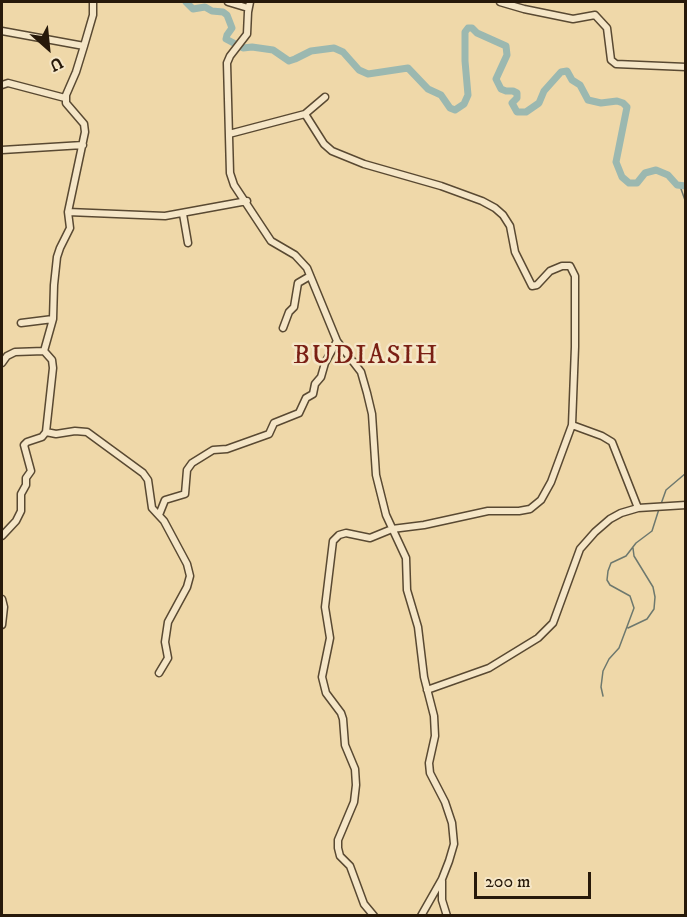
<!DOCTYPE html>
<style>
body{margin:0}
#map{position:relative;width:687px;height:917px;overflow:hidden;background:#efd8a9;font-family:"IM FELL DW Pica",serif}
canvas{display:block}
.frame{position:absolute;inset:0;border:3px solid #27190a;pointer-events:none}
.north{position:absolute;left:18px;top:18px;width:60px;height:60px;-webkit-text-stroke:4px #f5e6c7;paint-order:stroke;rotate:153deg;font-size:16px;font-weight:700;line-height:24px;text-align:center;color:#27190a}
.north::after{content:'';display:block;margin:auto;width:21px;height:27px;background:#27190a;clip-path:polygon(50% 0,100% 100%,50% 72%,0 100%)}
.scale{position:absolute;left:474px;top:872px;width:117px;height:27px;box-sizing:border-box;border:3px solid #27190a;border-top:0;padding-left:8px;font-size:18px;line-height:21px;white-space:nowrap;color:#27190a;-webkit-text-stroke:4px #f5e6c7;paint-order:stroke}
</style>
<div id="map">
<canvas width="687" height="917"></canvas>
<div class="frame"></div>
<div class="north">U</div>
<div class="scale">200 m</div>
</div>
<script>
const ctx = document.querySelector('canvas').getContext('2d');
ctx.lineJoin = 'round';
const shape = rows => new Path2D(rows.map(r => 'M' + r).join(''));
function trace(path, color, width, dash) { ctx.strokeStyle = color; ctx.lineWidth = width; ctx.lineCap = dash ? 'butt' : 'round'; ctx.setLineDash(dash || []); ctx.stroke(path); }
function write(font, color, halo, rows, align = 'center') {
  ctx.font = font + ' "IM FELL DW Pica",serif'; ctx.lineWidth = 5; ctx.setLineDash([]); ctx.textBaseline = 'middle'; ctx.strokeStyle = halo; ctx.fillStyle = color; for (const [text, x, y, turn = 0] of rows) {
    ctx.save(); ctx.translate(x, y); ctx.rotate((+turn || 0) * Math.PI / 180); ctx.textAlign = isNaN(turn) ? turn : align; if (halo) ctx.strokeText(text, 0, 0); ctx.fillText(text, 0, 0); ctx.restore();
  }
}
const stream = shape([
 [680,186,686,203],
 [661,504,666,490,686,473],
 [628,628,647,619,654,609,655,597,653,587,634,556,633,548],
 [603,696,601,687,603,671,609,659,619,648,634,608,630,596,610,585,607,580,608,571,611,563,626,556,636,543,652,531,659,509]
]);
const river = shape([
 [186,2,193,9,205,7,212,11,223,12,227,15,232,28,227,35,226,39,243,48,252,47,273,50,289,61,295,59,311,51,334,48,343,52,359,70,368,74,408,68,428,89,441,95,450,108,455,110,464,104,468,95,465,61,465,32,468,28,472,28,477,33,506,46,507,55,496,79,501,89,506,91,513,91,517,93,517,98,512,103,517,112,526,112,539,103,544,91,561,72,567,71,572,80,580,85,588,100,601,103,617,101,623,103,627,107,616,162,622,177,629,183,637,183,645,173,656,170,668,175,677,185,686,186]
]);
const minor = shape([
 [228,2,248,8],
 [250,2,248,12,247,34,230,56,227,63,230,173,234,185,271,241,295,255,307,268,337,341,361,372,367,393,372,414,376,475,386,515,406,558,407,590,418,627,424,677,434,716,435,736,429,763,430,773,445,802,452,823,454,844,449,861,442,879,421,916],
 [500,2,524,9,573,19,595,15,607,28,611,60,616,64,686,67],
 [2,31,84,46],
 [2,85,8,83,65,98],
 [305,114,325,97],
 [229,134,305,114,324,144,332,151,364,164,441,186,482,201,495,208,503,215,510,226,515,252,532,286,537,285,550,271,562,266,570,266,575,276,575,347,572,425,551,482,541,500,530,509,519,511,488,511,424,525,392,529,370,538,346,533,339,535,333,541,325,607,330,638,322,677,326,693,341,713,343,719,345,745,355,769,356,785,354,802,338,840,338,848,340,856,350,866,364,904,374,916],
 [2,150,83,145],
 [68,212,165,216,247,201],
 [183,214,188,243],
 [21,323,53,319],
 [283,328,289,312,294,307,298,283,310,276],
 [44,351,53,319,54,285,57,257,60,248,70,228,68,212,85,132,84,124,66,103,66,95,76,72,84,46,93,15,93,2],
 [2,363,7,356,15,352,44,351,52,360,53,368,46,432,56,434,75,431,87,432,143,473,148,480,152,508,164,521,187,564,190,576,187,587,168,622,165,642,168,658,159,673],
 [572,425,602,436,612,442,638,508],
 [159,515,165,500,185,494,187,470,192,463,213,450,227,449,269,434,274,423,299,413,306,398,313,394,315,384,321,377,325,363,337,341],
 [2,536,16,521,21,511,21,494,26,485,26,478,31,471,24,445,27,442,42,437,46,432],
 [2,599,4,607,2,625],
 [427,690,489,668,538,638,553,623,580,549,595,532,610,519,621,513,638,508,686,505],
 [442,881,442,900,447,916]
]);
const quarterNames = [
 ["BUDIASIH",366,357]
];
trace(stream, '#6d786e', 1.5);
trace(river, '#9bb8b0', 7);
trace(minor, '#594932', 9);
trace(minor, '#f5e6c7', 6);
ctx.letterSpacing = '1.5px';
write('27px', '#7a1f14', '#f5e6c7', quarterNames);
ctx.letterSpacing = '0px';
</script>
